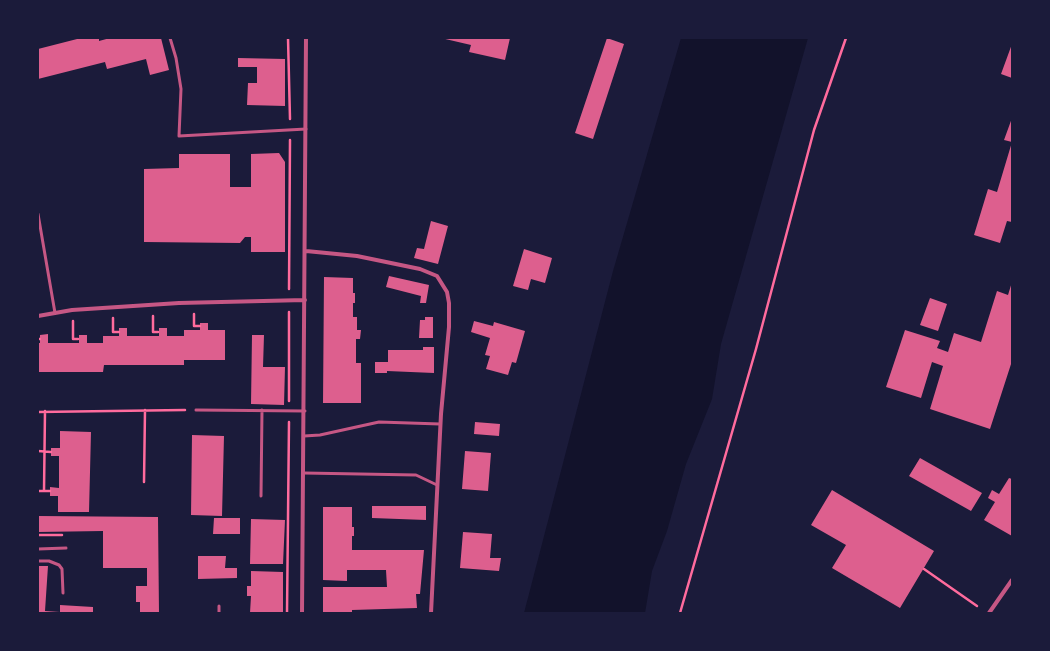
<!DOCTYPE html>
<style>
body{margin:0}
#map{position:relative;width:1050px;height:651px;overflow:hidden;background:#1b1b3a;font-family:"Public Sans",sans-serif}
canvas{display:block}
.frame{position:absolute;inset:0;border:39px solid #1b1b3a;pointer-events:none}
</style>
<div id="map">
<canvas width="1050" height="651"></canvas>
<div class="frame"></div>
</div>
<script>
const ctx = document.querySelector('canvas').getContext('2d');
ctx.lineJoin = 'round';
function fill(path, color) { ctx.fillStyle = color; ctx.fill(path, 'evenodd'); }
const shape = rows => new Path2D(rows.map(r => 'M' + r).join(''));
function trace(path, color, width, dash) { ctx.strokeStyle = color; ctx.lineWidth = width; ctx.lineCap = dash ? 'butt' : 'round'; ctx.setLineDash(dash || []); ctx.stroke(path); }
const water = shape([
 [681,38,808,38,721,344,712,399,686,464,667,531,652,571,645,613,524,613,613,271]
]);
const building = shape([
 [81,38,99,38,99,41,110,38,161,38,169,70,150,75,146,59,107,69,105,62,38,79,38,49],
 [441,38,510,38,505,60,469,52,471,45],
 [607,38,624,44,593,139,575,133],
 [1012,44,1012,78,1001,74],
 [238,58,285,59,285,106,247,105,248,83,257,83,257,67,238,67],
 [1012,118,1012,142,1004,140],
 [1012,142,1012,222,1007,221,1000,243,974,235,988,189,997,192],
 [279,153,285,162,285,252,251,252,251,237,245,237,240,243,144,242,144,169,179,168,179,154,230,154,230,187,251,187,251,154],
 [431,221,448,226,438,264,414,258,417,248,424,249],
 [524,249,552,258,545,283,531,279,528,290,513,286],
 [389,276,429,285,426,303,420,303,421,296,386,287],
 [324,277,353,278,353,293,355,293,355,303,353,303,353,317,357,317,357,330,361,330,360,339,356,339,356,363,361,363,361,403,323,403],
 [1012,282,1012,361,990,429,930,409,943,366,932,362,921,398,886,387,905,330,940,341,937,348,948,352,954,333,981,342,997,291,1008,295],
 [930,298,947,304,938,331,920,325],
 [425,317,433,317,433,338,419,338,420,320,425,320],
 [474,321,493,326,494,322,525,331,516,363,512,362,508,375,486,369,490,356,485,355,490,338,471,332],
 [200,323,208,323,208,330,225,330,225,360,184,360,184,365,104,365,103,372,38,372,38,343,40,343,40,335,48,334,48,343,79,343,79,335,87,335,87,343,103,343,103,336,119,336,119,328,127,328,127,336,159,336,159,328,167,328,167,336,184,336,184,330,200,330],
 [252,335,264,335,263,367,285,367,284,405,251,404],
 [423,347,434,347,434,373,387,371,387,373,375,373,375,362,388,362,388,350,423,350],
 [475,422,500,424,499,436,474,434],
 [60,431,91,432,89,512,58,512,58,496,50,496,50,487,59,488,59,456,51,456,51,448,60,448],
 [192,435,224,436,222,516,191,515],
 [465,451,491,453,488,491,462,489],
 [920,458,982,493,971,511,909,476],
 [1009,478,1012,479,1012,536,984,520,995,502,988,498,992,490,999,494],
 [832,490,934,551,900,608,832,568,846,545,811,525],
 [372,506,426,506,426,520,372,518],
 [323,507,352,507,352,527,354,527,354,536,352,536,352,550,424,550,420,594,416,594,417,608,352,610,352,613,323,613,323,587,387,587,386,570,347,570,347,581,323,580],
 [38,516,158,517,159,613,140,613,140,602,136,602,136,586,147,586,147,568,103,568,103,531,38,532],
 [214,518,240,518,240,534,213,534],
 [251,519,285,520,283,564,250,564],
 [463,532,492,534,490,558,501,558,499,571,460,568],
 [198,556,226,556,225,568,237,568,237,578,198,579],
 [38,566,48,566,45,611,60,612,60,605,93,607,93,613,38,613],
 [251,571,283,572,283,613,250,613,251,596,247,596,247,586,251,586]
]);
const path = shape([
 [288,38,290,119],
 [289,289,290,140],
 [289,312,289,401],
 [194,314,194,326,200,326],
 [153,316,153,332,158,332],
 [113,318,113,332,119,332],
 [73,321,73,339,78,339],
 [38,339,40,339],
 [38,412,185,410],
 [38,451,51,452],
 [144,482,145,410],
 [38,491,50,491],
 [44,491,45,411],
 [38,535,62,535],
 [924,569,977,606],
 [287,613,289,422],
 [680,613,756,349,814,130,846,38]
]);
const service = shape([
 [170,38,176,58,181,89,179,136,306,129],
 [38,214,55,313],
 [196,410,305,411],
 [304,436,320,435,379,422,440,424],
 [304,473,416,475,437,485],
 [261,496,262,410],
 [38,549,66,548],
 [38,561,49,561,59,565,62,569,63,593],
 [219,606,219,613]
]);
const minor = shape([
 [306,251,357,256,420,269,437,276,447,292,449,303,449,327,441,414,431,613],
 [38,316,72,310,179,303,305,300],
 [302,613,306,38],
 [989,613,1012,580]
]);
fill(water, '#12122b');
fill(building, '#dd5f8e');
trace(path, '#ff6b9d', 2.5);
trace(service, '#c65784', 3);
trace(minor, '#c65784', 4);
</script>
